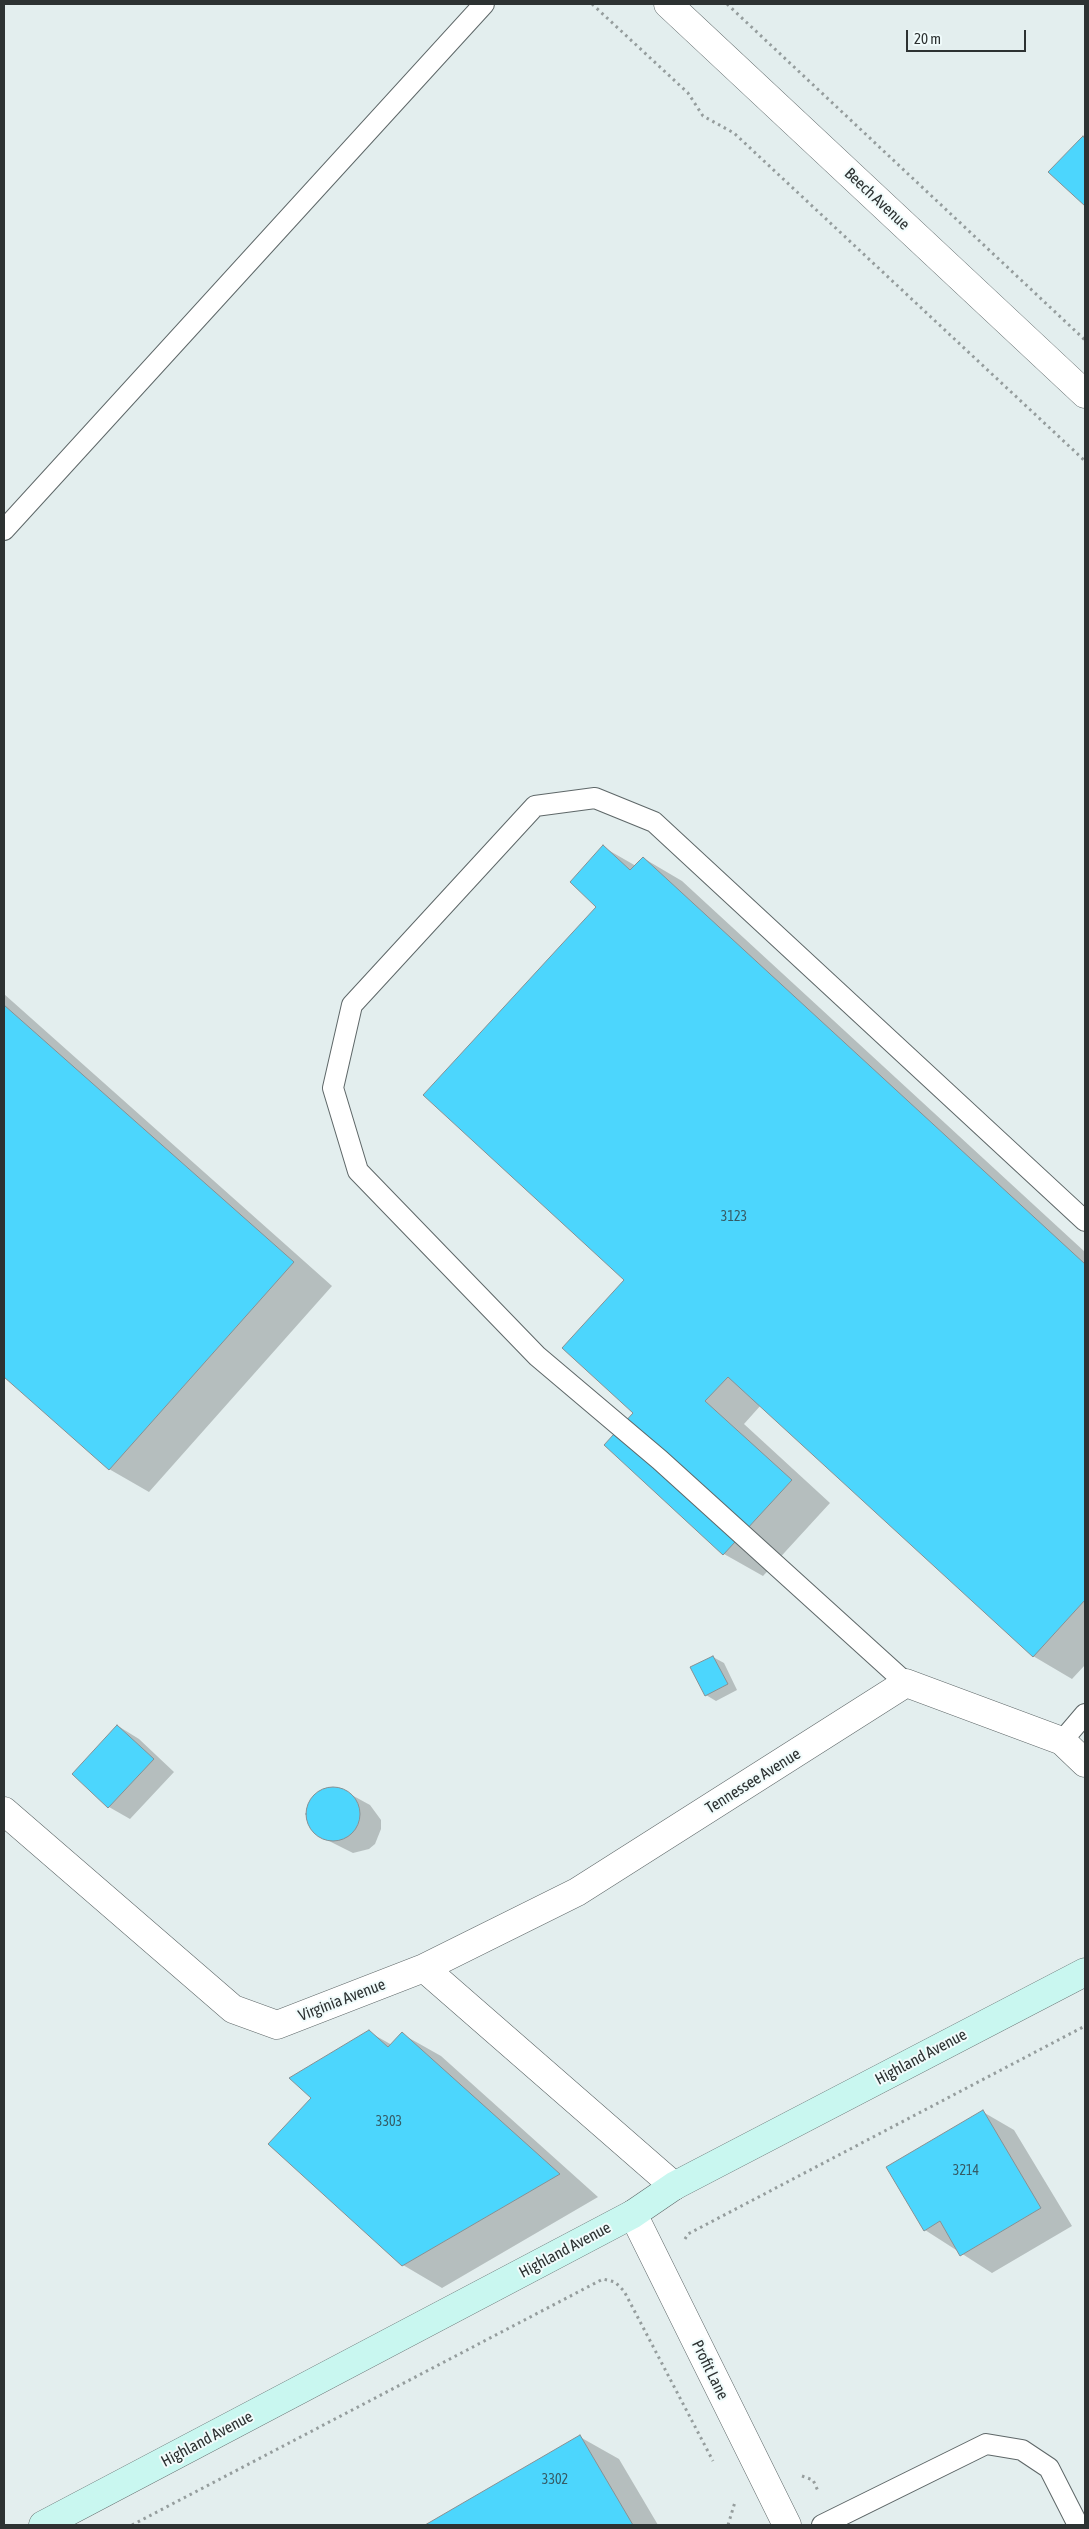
<!DOCTYPE html>
<style>
body{margin:0}
#map{position:relative;width:1089px;height:2529px;overflow:hidden;background:#e3eeee;font-family:"Asap Condensed",sans-serif}
canvas{display:block}
.frame{position:absolute;inset:0;border:5px solid #2d3232;pointer-events:none}
.scale{position:absolute;left:906px;top:30px;width:120px;height:22px;box-sizing:border-box;border:2px solid #2d3232;border-top:0;padding-left:6px;font-size:15px;line-height:18px;white-space:nowrap;color:#2d3232;-webkit-text-stroke:4px #f0fbfb;paint-order:stroke}
</style>
<div id="map">
<canvas width="1089" height="2529"></canvas>
<div class="frame"></div>
<div class="scale">20 m</div>
</div>
<script>
const ctx = document.querySelector('canvas').getContext('2d');
ctx.lineJoin = 'round';
function fill(path, color) { ctx.fillStyle = color; ctx.fill(path, 'evenodd'); }
const shape = rows => new Path2D(rows.map(r => 'M' + r).join(''));
function trace(path, color, width, dash) { ctx.strokeStyle = color; ctx.lineWidth = width; ctx.lineCap = dash ? 'butt' : 'round'; ctx.setLineDash(dash || []); ctx.stroke(path); }
function write(font, color, halo, rows, align = 'center') {
  ctx.font = font + ' "Asap Condensed",sans-serif'; ctx.lineWidth = 4; ctx.setLineDash([]); ctx.textBaseline = 'middle'; ctx.strokeStyle = halo; ctx.fillStyle = color; for (const [text, x, y, turn = 0] of rows) {
    ctx.save(); ctx.translate(x, y); ctx.rotate((+turn || 0) * Math.PI / 180); ctx.textAlign = isNaN(turn) ? turn : align; if (halo) ctx.strokeText(text, 0, 0); ctx.fillText(text, 0, 0); ctx.restore();
  }
}
const shadow = shape([
 [1083,138,1085,139,1085,205,1050,172],
 [603,847,636,866,643,858,682,881,1085,1252,1085,1665,1072,1679,1033,1656,761,1405,744,1424,830,1503,763,1576,724,1554,635,1413,598,907],
 [4,994,332,1286,149,1492,109,1469,4,1375],
 [713,1657,724,1663,737,1690,716,1701,706,1695],
 [118,1726,139,1739,174,1772,130,1819,109,1807],
 [331,1787,348,1793,370,1805,381,1820,381,1829,375,1844,369,1849,353,1853,315,1834,310,1828,307,1811,309,1803,314,1795],
 [369,2032,392,2045,402,2034,441,2056,598,2197,442,2288,403,2265,312,2098],
 [983,2112,1014,2130,1072,2226,992,2273,925,2230],
 [580,2437,619,2459,658,2525,428,2525]
]);
const building = shape([
 [1083,136,1085,139,1085,206,1048,172,1083,136],
 [603,845,630,870,643,857,1085,1264,1085,1600,1033,1657,728,1377,705,1401,792,1480,723,1555,604,1445,633,1413,562,1348,624,1280,423,1095,596,907,570,882,603,845],
 [4,1005,294,1262,109,1470,4,1377,4,1005],
 [713,1656,728,1684,705,1696,690,1667,713,1656],
 [117,1725,154,1759,108,1808,72,1774,117,1725],
 '306 1814a27 27 0 1 1 54 0a27 27 0 1 1-54 0Z',
 [369,2030,388,2047,402,2032,560,2174,402,2266,268,2144,311,2098,289,2078,369,2030],
 [983,2110,1041,2208,960,2256,940,2221,924,2231,886,2167,983,2110],
 [580,2435,633,2525,425,2525,580,2435]
]);
const path = shape([
 [592,4,688,93,703,116,734,133,1085,461],
 [727,4,1085,340],
 [685,2239,688,2234,1085,2026],
 [802,2476,813,2480,818,2491],
 [132,2525,603,2279,615,2282,624,2291,713,2461],
 [728,2525,735,2502]
]);
const lane = shape([
 [4,530,484,4],
 [906,1683,660,1460,537,1356,358,1171,333,1088,352,1005,535,806,595,798,654,822,1085,1221],
 [1062,1741,1085,1714],
 [822,2525,986,2444,1022,2450,1049,2468,1078,2525]
]);
const street = shape([
 [668,4,1085,394],
 [4,1811,233,2009,277,2025,424,1968,674,2186],
 [424,1968,577,1892,906,1683,1062,1741,1085,1763],
 [633,2214,787,2525]
]);
const secondary = shape([
 [43,2525,633,2214,674,2186,1085,1972]
]);
const numberNames = [
 ["3123",734,1217],
 ["3303",389,2122],
 ["3214",966,2171],
 ["3302",555,2480]
];
const streetNames = [
 ["Beech Avenue",877,199,43],
 ["Tennessee Avenue",753,1781,-32],
 ["Virginia Avenue",342,2000,-21],
 ["Highland Avenue",921,2057,-28],
 ["Highland Avenue",565,2250,-28],
 ["Profit Lane",710,2370,64],
 ["Highland Avenue",207,2439,-28]
];
fill(shadow, '#0003');
fill(building, '#4cd6fd');
trace(building, '#879093', 1);
trace(lane, '#5e6768', 22);
trace(street, '#5e6768', 29);
trace(secondary, '#5e6768', 29);
trace(path, '#959d9d', 3, [2.5, 4]);
trace(lane, '#fff', 20);
trace(street, '#fff', 28);
trace(secondary, '#c9f7f0', 28);
write('14px', '#355b65', null, numberNames);
write('16px', '#2d3232', '#f0fbfb', streetNames);
</script>
